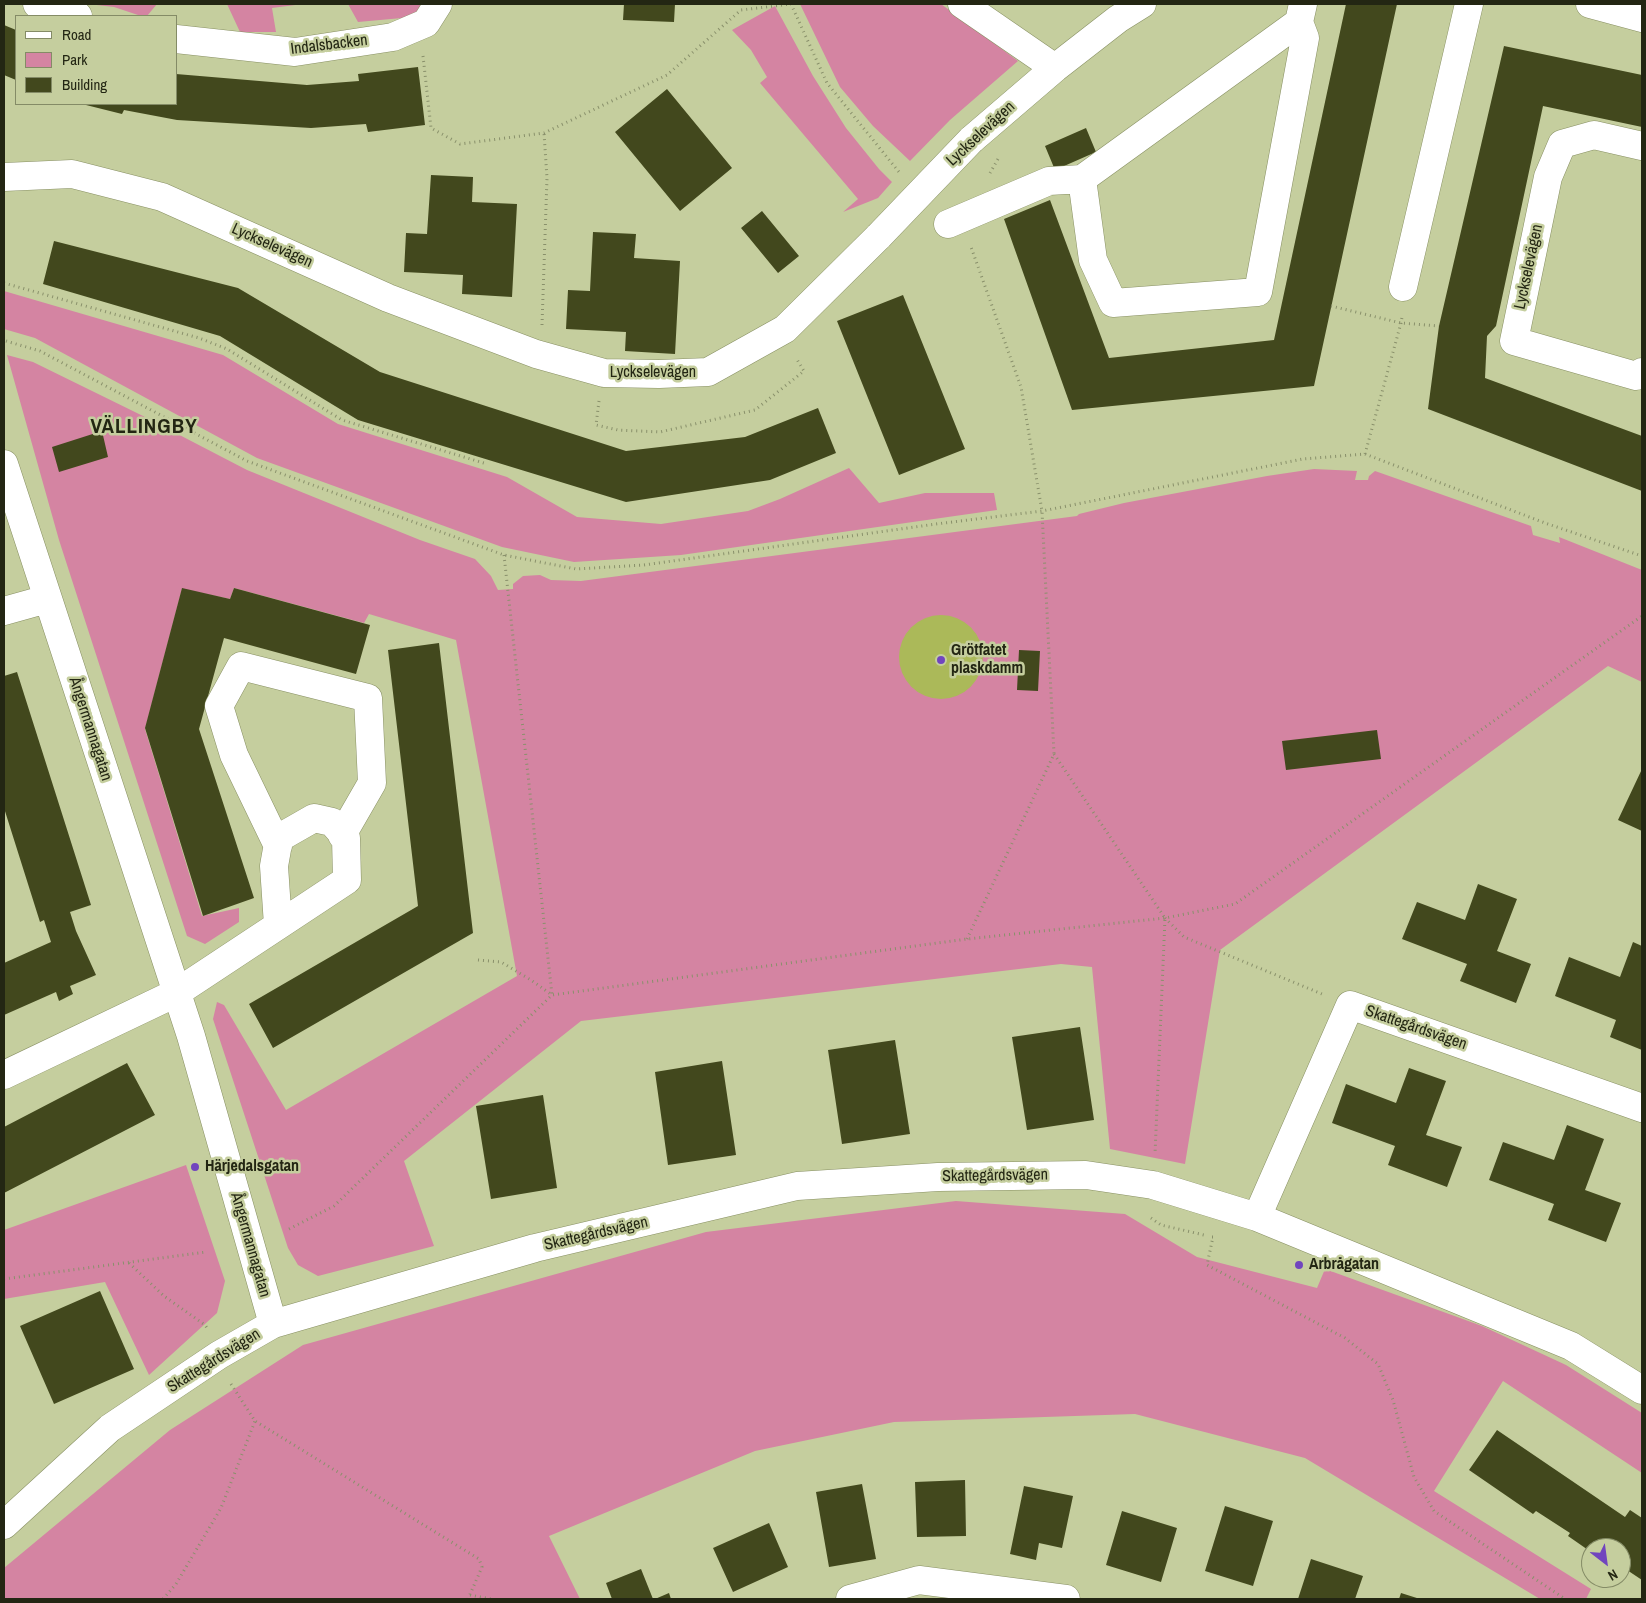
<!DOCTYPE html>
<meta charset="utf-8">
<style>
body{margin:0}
#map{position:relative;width:1646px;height:1603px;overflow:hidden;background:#c5ce9e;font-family:"Archivo Narrow",sans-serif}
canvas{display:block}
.frame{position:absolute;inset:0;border:5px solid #232613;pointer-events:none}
.legend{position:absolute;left:15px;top:15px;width:162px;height:90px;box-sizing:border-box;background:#c5ce9e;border:1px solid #848b66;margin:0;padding:6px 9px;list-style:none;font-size:15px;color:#232613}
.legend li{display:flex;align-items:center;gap:10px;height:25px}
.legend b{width:25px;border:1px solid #848b66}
.north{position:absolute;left:1581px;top:1538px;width:50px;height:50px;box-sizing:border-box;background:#c5ce9e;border:1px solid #848b66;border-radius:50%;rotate:150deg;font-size:14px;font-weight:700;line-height:20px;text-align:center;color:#232613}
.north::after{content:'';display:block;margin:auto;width:18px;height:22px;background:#7145be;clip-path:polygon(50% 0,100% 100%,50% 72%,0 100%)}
</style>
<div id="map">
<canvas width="1646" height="1603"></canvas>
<div class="frame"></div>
<ul class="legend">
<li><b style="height:6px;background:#fff"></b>Road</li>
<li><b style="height:14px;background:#d484a2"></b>Park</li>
<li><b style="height:14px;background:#42481d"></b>Building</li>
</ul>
<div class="north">N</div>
</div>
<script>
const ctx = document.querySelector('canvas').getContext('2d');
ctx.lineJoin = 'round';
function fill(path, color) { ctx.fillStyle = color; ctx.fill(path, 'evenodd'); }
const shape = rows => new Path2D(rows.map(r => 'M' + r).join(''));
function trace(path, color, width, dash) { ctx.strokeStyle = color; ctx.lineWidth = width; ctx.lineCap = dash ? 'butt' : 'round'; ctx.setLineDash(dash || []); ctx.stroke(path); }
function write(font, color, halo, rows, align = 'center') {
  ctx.font = font + ' "Archivo Narrow",sans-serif'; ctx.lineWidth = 5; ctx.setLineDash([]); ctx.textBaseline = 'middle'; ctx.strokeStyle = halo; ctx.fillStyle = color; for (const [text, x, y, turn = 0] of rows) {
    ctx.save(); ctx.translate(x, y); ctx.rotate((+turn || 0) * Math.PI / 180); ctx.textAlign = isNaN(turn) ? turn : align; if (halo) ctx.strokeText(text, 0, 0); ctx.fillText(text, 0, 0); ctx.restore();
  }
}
const green = shape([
 [88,4,157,4,147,16,141,16,114,7],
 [227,4,303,4,272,8,276,32,240,32],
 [348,4,424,4,413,17,358,22],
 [800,4,941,4,1018,61,950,120,910,161,873,126,840,87],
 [775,6,813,76,846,128,879,169,892,182,878,198,843,212,858,199,760,83,767,77,751,50,732,30],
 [4,291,223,355,338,424,507,477,577,517,661,524,748,511,780,499,849,468,879,503,925,493,994,493,997,510,681,555,574,562,502,547,257,458,35,338,4,329],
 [7,355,33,362,141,415,247,470,420,540,475,559,491,576,498,590,513,589,513,584,523,576,540,575,551,580,581,581,1077,516,1079,514,1124,503,1267,476,1314,469,1357,471,1355,480,1368,480,1369,476,1375,471,1531,526,1533,535,1560,543,1559,537,1642,570,1642,682,1608,666,1220,950,1185,1164,1110,1149,1092,967,1061,964,581,1021,404,1161,434,1246,318,1276,298,1265,288,1248,213,1019,217,1002,224,1005,286,1110,517,976,456,640,369,614,364,623,234,588,230,599,182,589,145,729,202,916,239,908,239,922,205,944,187,936,59,540],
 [186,1165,225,1281,217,1313,149,1375,105,1282,4,1299,4,1230],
 [956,1201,1125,1214,1197,1257,1317,1288,1325,1269,1482,1326,1566,1365,1642,1413,1642,1473,1503,1381,1434,1491,1591,1589,1586,1599,1540,1599,1305,1458,1135,1414,894,1422,755,1451,549,1536,580,1599,4,1599,4,1568,170,1430,303,1345,706,1232]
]);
const water = shape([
 '899 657a42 42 0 1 1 84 0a42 42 0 1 1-84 0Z'
]);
const building = shape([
 [624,4,675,4,674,22,623,20],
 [1346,4,1397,4,1314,386,1072,410,1004,219,1050,200,1109,358,1274,340],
 [4,25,16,30,16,80,4,75],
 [1504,46,1642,75,1642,127,1543,106,1496,326,1487,336,1485,378,1642,436,1642,491,1428,409,1439,326],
 [418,67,425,125,368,132,366,124,311,128,177,120,124,110,122,114,82,104,176,104,176,74,307,85,359,81,358,74],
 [667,89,732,168,680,211,615,132],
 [1086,128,1096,152,1055,170,1045,146],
 [431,175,473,177,472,202,517,204,512,297,462,294,463,275,404,272,406,233,427,234],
 [762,211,799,256,778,273,741,228],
 [593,232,636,234,634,258,680,261,675,354,625,351,626,332,566,329,568,290,590,291],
 [54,241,238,288,380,372,626,451,745,437,818,408,836,453,770,480,626,502,358,420,220,336,43,284],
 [903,295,965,449,899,475,837,321],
 [102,431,108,457,59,472,52,447],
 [182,588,230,599,234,588,370,625,356,674,224,638,199,729,254,898,203,916,145,728],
 [439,643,473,933,273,1048,249,1004,418,906,388,650],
 [1019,650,1040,651,1038,691,1017,690],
 [17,672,91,905,70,912,76,931,96,975,70,986,73,994,59,1001,56,992,4,1015,4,963,51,942,44,920,40,922,4,808,4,676],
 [1377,730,1381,759,1286,770,1282,741],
 [1642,769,1642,831,1618,820],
 [1478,884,1517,899,1497,951,1531,964,1516,1003,1460,981,1467,964,1402,939,1417,902,1465,920],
 [1633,942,1642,946,1642,1050,1610,1037,1616,1020,1555,996,1569,957,1620,977],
 [1080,1027,1094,1120,1027,1130,1012,1037],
 [895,1040,910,1134,842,1144,828,1050],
 [722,1061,736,1155,668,1165,655,1072],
 [127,1063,155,1115,4,1193,4,1127],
 [1409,1068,1446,1081,1426,1135,1462,1147,1447,1187,1388,1165,1395,1146,1332,1123,1346,1084,1396,1103],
 [543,1095,557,1188,491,1199,476,1106],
 [1567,1125,1604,1139,1585,1190,1621,1203,1606,1242,1548,1220,1554,1204,1489,1180,1503,1142,1554,1160],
 [100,1291,134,1369,54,1404,20,1326],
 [1497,1430,1625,1517,1630,1510,1642,1518,1642,1580,1621,1566,1621,1548,1591,1548,1591,1552,1568,1536,1570,1533,1536,1511,1533,1514,1469,1470],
 [965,1480,966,1536,917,1537,915,1482],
 [862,1484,876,1559,829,1567,816,1492],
 [1024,1486,1073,1496,1062,1548,1039,1543,1036,1560,1010,1554],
 [1225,1506,1273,1521,1253,1586,1205,1571],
 [1122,1511,1177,1528,1161,1582,1106,1565],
 [769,1523,788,1567,733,1592,713,1548],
 [1311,1559,1363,1576,1355,1599,1298,1599],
 [641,1569,653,1599,612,1599,606,1583],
 [669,1593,671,1599,655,1599],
 [1401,1593,1420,1599,1399,1599]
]);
const path = shape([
 [791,4,827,83,899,172],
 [423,56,431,128,460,144,544,133,667,75,741,10,791,4],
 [990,173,998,159],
 [4,283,199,338,227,349,342,420,487,464],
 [1331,306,1401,323,1439,326],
 [542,325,547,178,544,133],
 [6,341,40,351,247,461,504,555,576,569,644,565,936,524,1042,511,1303,459,1365,454,1545,523,1642,556],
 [599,401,596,425,618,430,660,432,755,410,804,371,796,358],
 [1365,454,1401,323,1402,317],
 [504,555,552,995],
 [1054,754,1165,918,1155,1154],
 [1165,918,1184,937,1322,994],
 [967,939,1054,754,1042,511,1021,387,971,247],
 [478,960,501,962,531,980,552,995],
 [1151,1218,1161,1225,1204,1235],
 [289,1229,334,1206,552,995,967,939,1165,918,1235,904,1642,616],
 [1212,1237,1213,1237,1207,1265,1345,1338,1378,1364,1393,1400,1414,1477,1434,1511,1565,1599],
 [129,1263,164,1296,205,1325,207,1328],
 [4,1279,206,1252],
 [231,1384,255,1421,479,1559,482,1567,468,1599],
 [470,1595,491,1599],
 [163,1599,176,1584,221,1508,255,1421]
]);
const minor = shape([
 [37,4,78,16],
 [962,4,1055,68],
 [1590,4,1642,18],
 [1299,22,1082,179,1093,260,1113,303,1258,292,1305,38,1299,22,1303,4],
 [176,39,295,52,393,37,426,23,438,4],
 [971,140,1055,68,1118,19,1142,4],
 [1642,146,1594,135,1562,144,1548,177,1514,341,1636,376,1642,372],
 [4,177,72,174,162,197,388,298,536,354,604,373,659,374,708,372,785,329,879,236],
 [948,224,1049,181,1082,179],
 [1403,287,1469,4],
 [4,464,191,1036,273,1324],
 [4,611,47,599],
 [278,846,234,755,219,706,241,666,368,698,372,783,342,835],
 [4,1075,176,993,347,880,346,838,332,822,314,818,279,838,274,866,278,925],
 [1257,1217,1350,1005,1642,1108],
 [4,1525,110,1428,219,1355,273,1324,535,1248,797,1186,938,1177,1086,1175,1153,1185,1257,1217,1571,1346,1642,1390],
 [850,1599,919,1580,1066,1599]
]);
const minorBridge = shape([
 [879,236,971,140]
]);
const markers = [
 [941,660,5,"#7145be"],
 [195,1167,5,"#7145be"],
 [1299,1265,5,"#7145be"]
];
const streetNames = [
 ["Indalsbacken",329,45,-7],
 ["Lyckselevägen",981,134,-43],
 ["Lyckselevägen",272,246,24],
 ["Lyckselevägen",1529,267,-78],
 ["Lyckselevägen",653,373],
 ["Ångermannagatan",90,729,72],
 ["Skattegårdsvägen",1416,1028,19],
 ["Skattegårdsvägen",995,1176,-1],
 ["Skattegårdsvägen",596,1234,-13],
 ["Ångermannagatan",250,1245,74],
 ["Skattegårdsvägen",214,1361,-32]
];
const poiNames = [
 ["Grötfatet",951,651],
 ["plaskdamm",951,669],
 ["Härjedalsgatan",205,1167],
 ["Arbrågatan",1309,1265]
];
const districtNames = [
 ["VÄLLINGBY",144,427]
];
fill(green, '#d484a2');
fill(water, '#abb959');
fill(building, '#42481d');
trace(minor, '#889063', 29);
trace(path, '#89906b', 3, [1, 4]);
trace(minor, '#fff', 28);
trace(minorBridge, '#889063', 29, []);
trace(minorBridge, '#fff', 28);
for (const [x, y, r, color] of markers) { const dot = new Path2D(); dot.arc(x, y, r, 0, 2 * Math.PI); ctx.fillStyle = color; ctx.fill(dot); trace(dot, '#c5ce9e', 2); }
write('16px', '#232613', '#c5ce9e', streetNames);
write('bold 16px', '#232613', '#c5ce9e', poiNames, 'left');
ctx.letterSpacing = '1px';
write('bold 21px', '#232613', '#c5ce9e', districtNames);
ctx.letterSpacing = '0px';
</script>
